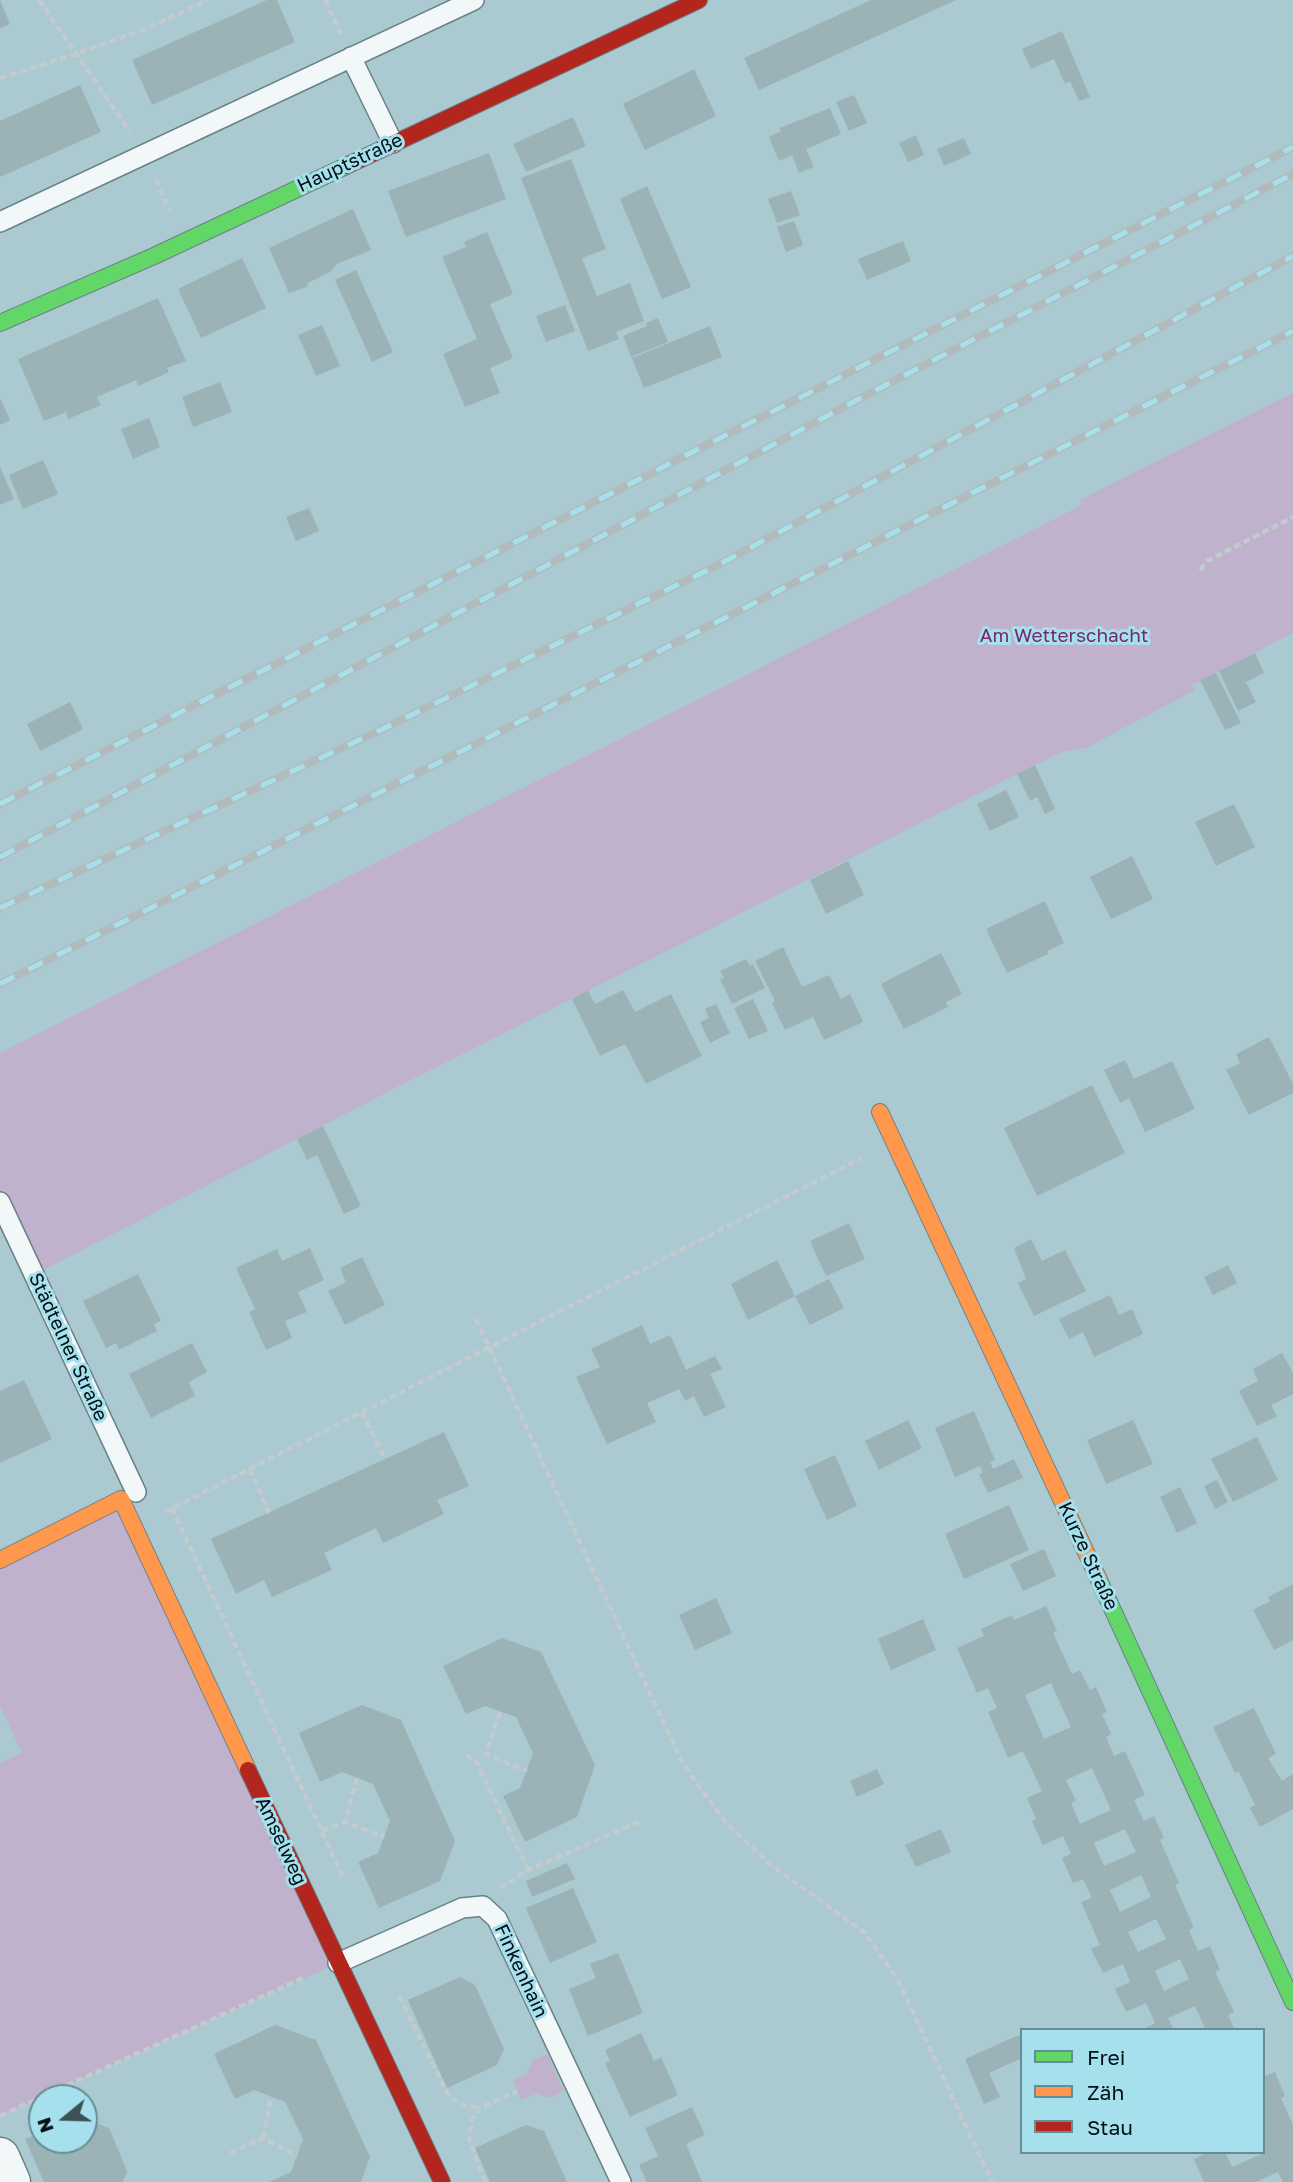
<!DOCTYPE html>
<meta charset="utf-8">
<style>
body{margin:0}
#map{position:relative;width:1293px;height:2182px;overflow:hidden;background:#aac9d0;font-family:"Golos Text",sans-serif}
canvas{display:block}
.legend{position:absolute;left:1020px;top:2028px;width:245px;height:126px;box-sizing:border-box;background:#a7e0ed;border:2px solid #648d97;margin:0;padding:9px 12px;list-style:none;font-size:21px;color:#001015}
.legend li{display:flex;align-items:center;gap:14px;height:35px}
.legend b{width:35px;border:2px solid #648d97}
.north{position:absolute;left:28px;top:2084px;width:70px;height:70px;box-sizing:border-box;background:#a7e0ed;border:2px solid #648d97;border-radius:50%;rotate:251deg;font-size:19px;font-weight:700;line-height:28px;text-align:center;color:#001015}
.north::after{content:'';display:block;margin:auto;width:24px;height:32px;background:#3b5156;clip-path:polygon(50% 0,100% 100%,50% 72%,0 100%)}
</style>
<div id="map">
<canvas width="1293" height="2182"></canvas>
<ul class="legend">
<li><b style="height:9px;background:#63d668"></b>Frei</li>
<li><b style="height:9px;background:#ff974d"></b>Zäh</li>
<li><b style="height:9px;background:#b3261e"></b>Stau</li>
</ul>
<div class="north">N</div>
</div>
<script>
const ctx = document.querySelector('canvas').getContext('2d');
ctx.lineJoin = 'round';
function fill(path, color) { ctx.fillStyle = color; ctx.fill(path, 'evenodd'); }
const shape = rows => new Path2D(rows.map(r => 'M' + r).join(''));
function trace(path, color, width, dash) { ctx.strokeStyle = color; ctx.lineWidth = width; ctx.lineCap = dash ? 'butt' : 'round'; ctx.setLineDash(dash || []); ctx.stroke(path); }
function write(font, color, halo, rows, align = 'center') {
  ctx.font = font + ' "Golos Text",sans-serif'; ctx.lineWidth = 6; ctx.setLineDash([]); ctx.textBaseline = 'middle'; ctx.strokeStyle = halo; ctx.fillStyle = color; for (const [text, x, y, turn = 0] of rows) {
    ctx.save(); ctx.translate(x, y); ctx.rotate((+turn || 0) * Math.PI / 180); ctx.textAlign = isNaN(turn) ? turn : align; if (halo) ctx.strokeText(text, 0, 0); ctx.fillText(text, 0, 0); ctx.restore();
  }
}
const green = shape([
 [1293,393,1293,633,1192,685,1195,690,1086,748,1064,751,1017,774,403,1084,34,1275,0,1202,0,1053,1082,505,1080,500],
 [121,1499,338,1963,0,2116,0,1763,22,1753,0,1706,0,1560],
 [547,2054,564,2091,549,2098,538,2093,521,2100,513,2080,527,2074,533,2060]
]);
const building = shape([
 [0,0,10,24,0,28],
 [267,0,277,0,295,42,152,105,132,60],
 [871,0,956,0,759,90,744,58],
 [1062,31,1090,97,1079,101,1070,81,1065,84,1054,59,1031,69,1022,49],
 [694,69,716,116,645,150,623,104],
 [80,85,101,132,0,177,0,121],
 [854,95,867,123,849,131,836,102],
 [830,108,841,134,806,149,814,167,799,173,792,155,779,161,769,137,781,131,780,128],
 [573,117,586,146,526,172,513,144],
 [916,135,924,155,908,162,899,143],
 [964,138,971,154,944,166,937,149],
 [489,153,506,199,406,237,388,191],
 [571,159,606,249,582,258,597,296,630,283,644,321,616,332,619,339,588,351,521,178],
 [647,186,691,287,662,299,620,199],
 [791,191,800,215,777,223,768,199],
 [353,209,371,250,337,264,330,272,308,283,307,287,289,293,269,248],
 [794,221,803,245,786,252,777,227],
 [487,232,513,294,490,304,513,358,490,368,500,393,465,407,443,354,477,339,442,257,466,247,464,242],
 [903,241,911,261,867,280,858,259],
 [242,258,266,308,201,338,178,289],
 [356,270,393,352,372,362,335,280],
 [158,298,186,361,167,368,169,372,138,386,136,380,97,397,101,405,68,419,66,412,44,421,18,359],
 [565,305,575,331,546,342,536,316],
 [658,318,668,342,631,357,623,336,647,326,646,323],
 [322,325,340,366,316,376,298,335],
 [710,326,722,357,644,388,632,358],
 [220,382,232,412,193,427,182,397],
 [0,398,10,420,0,425],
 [149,418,160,447,133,459,121,429],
 [43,460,58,494,23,509,9,475],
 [0,467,14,499,0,505],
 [309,508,319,531,296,541,286,517],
 [1255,653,1264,673,1246,682,1256,702,1238,711,1219,671],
 [1216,673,1241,723,1225,730,1200,680],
 [70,702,83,729,40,751,27,724],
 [1035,765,1055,809,1045,814,1037,797,1030,801,1017,774],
 [1006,790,1019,817,990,831,977,804],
 [1234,804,1255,847,1216,866,1195,822],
 [1132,856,1153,899,1111,919,1090,877],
 [848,861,864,895,826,914,810,880],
 [1045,901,1064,943,1047,951,1048,954,1007,973,986,929],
 [783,947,802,987,829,975,841,999,850,994,863,1022,824,1040,813,1017,785,1030,772,1003,775,1001,755,961],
 [941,953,962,994,946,1002,948,1007,904,1029,881,984],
 [746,959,750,966,753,964,765,988,732,1004,720,979,724,978,720,971],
 [588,990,595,1004,623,990,635,1012,671,994,702,1056,646,1084,625,1044,600,1056,572,999],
 [753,999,768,1031,749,1039,734,1008],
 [716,1004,730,1033,710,1043,700,1022,709,1018,705,1009],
 [1269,1037,1293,1084,1293,1093,1249,1115,1226,1070,1240,1063,1236,1054],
 [1125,1060,1134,1079,1172,1061,1195,1109,1145,1132,1129,1098,1120,1103,1104,1070],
 [1092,1085,1125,1153,1037,1196,1004,1128],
 [323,1126,361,1206,344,1214,317,1155,307,1160,297,1139],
 [849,1223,865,1259,826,1276,810,1241],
 [1031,1239,1042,1261,1065,1250,1086,1291,1034,1316,1018,1283,1026,1279,1014,1248],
 [310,1248,324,1280,298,1292,307,1312,285,1321,292,1338,266,1350,249,1312,255,1309,236,1268,277,1249,282,1261],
 [362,1257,385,1305,345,1325,328,1291,346,1282,340,1268],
 [777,1260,795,1296,829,1279,844,1308,810,1325,795,1296,748,1320,731,1284],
 [1228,1265,1237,1283,1213,1295,1204,1277],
 [138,1274,161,1321,154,1324,157,1331,119,1350,116,1343,106,1348,83,1301],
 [1110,1295,1119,1315,1132,1309,1143,1334,1094,1357,1083,1332,1069,1339,1059,1319],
 [642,1325,650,1344,670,1335,686,1370,715,1356,722,1369,710,1374,726,1407,704,1417,694,1396,685,1401,679,1389,647,1403,656,1422,607,1444,576,1377,600,1367,591,1349],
 [192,1343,207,1372,189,1382,195,1396,151,1418,129,1374],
 [1282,1353,1293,1373,1293,1394,1271,1405,1277,1416,1257,1426,1239,1391,1258,1381,1253,1369],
 [24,1380,52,1439,0,1463,0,1391],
 [974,1411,995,1460,990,1462,993,1469,1014,1459,1023,1478,988,1493,979,1474,983,1473,980,1466,955,1477,935,1428],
 [908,1420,922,1448,879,1470,865,1441],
 [1133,1420,1153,1464,1106,1484,1087,1440],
 [444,1432,469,1486,437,1500,444,1514,383,1543,376,1528,324,1553,332,1570,272,1597,264,1580,236,1594,211,1539],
 [1257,1437,1278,1480,1233,1502,1211,1459],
 [835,1455,857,1506,827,1520,804,1469],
 [1217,1480,1228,1502,1215,1509,1204,1486],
 [1180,1487,1197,1523,1177,1533,1160,1497],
 [1009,1505,1029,1550,964,1579,945,1534],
 [1044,1549,1056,1576,1023,1591,1010,1564],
 [1293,1584,1293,1640,1274,1650,1253,1610,1270,1601,1268,1597],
 [716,1598,732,1633,695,1650,679,1615],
 [1046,1606,1057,1631,1053,1633,1072,1674,1080,1670,1090,1690,1096,1687,1107,1712,1102,1714,1111,1734,1106,1737,1114,1756,1125,1751,1145,1795,1134,1800,1144,1821,1154,1816,1164,1838,1160,1840,1179,1883,1175,1885,1194,1928,1189,1930,1198,1951,1210,1946,1220,1970,1215,1972,1234,2012,1228,2015,1235,2030,1200,2030,1205,2028,1195,2006,1168,2018,1174,2030,1141,2030,1155,2023,1146,2003,1126,2012,1115,1989,1130,1982,1123,1964,1103,1973,1091,1949,1100,1945,1081,1902,1092,1898,1083,1879,1073,1883,1062,1858,1071,1854,1063,1836,1043,1845,1032,1821,1036,1819,1027,1798,1042,1791,1032,1770,1023,1751,1008,1758,988,1712,997,1708,988,1688,977,1693,957,1648,984,1636,981,1629,1012,1615,1014,1620],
 [1051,1683,1071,1727,1044,1739,1025,1695],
 [1092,1768,1111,1810,1080,1824,1071,1803,1076,1801,1066,1780],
 [1125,1829,1136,1852,1104,1866,1094,1843],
 [1141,1875,1151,1897,1120,1912,1110,1890],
 [1156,1919,1166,1939,1138,1952,1128,1932],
 [1180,1959,1189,1979,1164,1991,1155,1971],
 [923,1619,936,1650,891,1670,878,1639],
 [502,1638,541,1652,595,1765,577,1817,525,1842,503,1796,520,1788,533,1753,516,1717,485,1706,466,1714,443,1666],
 [362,1705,401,1720,455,1841,440,1881,379,1908,358,1862,378,1853,390,1821,373,1784,342,1772,320,1782,299,1733],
 [1254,1708,1276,1754,1268,1758,1282,1781,1293,1774,1293,1809,1260,1827,1250,1808,1255,1805,1239,1772,1235,1773,1213,1727],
 [877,1769,884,1784,857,1797,850,1781],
 [941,1829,951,1852,916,1867,905,1845],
 [567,1863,575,1879,532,1897,526,1881],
 [573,1888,597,1942,550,1963,526,1908],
 [618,1953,643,2013,588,2036,569,1989,596,1978,590,1964],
 [460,1977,475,1985,504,2049,497,2065,447,2088,408,2000],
 [275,2025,316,2040,370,2157,361,2182,269,2182,291,2172,303,2139,285,2102,254,2090,235,2099,214,2054],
 [641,2033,654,2061,661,2057,678,2095,630,2117,605,2063,610,2061,605,2050],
 [1019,2035,1022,2041,1022,2058,989,2073,1000,2097,984,2104,965,2059],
 [1275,2072,1285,2096,1281,2098,1293,2125,1293,2182,1283,2182,1278,2172,1256,2182,1204,2182,1194,2159,1208,2152,1225,2152,1232,2167,1264,2153,1263,2077],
 [692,2107,705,2135,686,2144,702,2182,647,2182,639,2165,658,2156,645,2128],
 [92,2110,98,2124,109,2128,127,2171,123,2182,44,2182,25,2139,42,2132,42,2140,84,2140,84,2114],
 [526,2125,544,2131,567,2182,490,2182,475,2148]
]);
const path = shape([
 [39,0,130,132],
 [325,0,341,34],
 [0,78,76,54,148,28,208,0],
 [156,179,169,210],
 [1200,570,1207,561,1293,517],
 [476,1319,683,1764,728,1825,770,1864,864,1932,898,1980,992,2182],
 [362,1412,385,1459],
 [250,1469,269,1513],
 [172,1508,343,1877],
 [165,1512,862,1158],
 [500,1712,486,1754,527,1771],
 [466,1756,475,1759,528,1870],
 [357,1778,345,1822,384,1837],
 [322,1831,345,1822],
 [500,1888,528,1870,641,1821],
 [399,1996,449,2097,465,2106,480,2108],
 [0,2116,305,1977],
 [263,2138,271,2097],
 [230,2153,263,2138,297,2156],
 [485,2182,469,2139,472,2120,480,2108,517,2091]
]);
const lane = shape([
 [351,57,393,143],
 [0,222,474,0],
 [0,1202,136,1492],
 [338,1963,462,1908,483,1906,497,1919,621,2182]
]);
const street = shape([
 [0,2157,11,2182]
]);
const fast = shape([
 [0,323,154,256,346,166],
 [1099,1580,1293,2002]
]);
const slow = shape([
 [880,1112,1099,1580],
 [0,1560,121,1499,248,1770]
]);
const jam = shape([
 [346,166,699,0],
 [248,1770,442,2182]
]);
const rail = shape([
 [0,804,1293,147],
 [0,857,855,401,1293,174],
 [0,908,389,726,720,564,1293,256],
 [0,984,1293,331]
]);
const streetNames = [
 ["Hauptstraße",350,163,-25],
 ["Städtelner Straße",68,1347,65],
 ["Kurze Straße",1088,1556,65],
 ["Amselweg",281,1841,65],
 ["Finkenhain",521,1971,65]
];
const parkNames = [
 ["Am Wetterschacht",1064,636]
];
fill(green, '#c0b1cc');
fill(building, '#9bb3b6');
trace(lane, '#688287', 22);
trace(street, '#688287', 41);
trace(fast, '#688287', 18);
trace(slow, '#688287', 18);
trace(jam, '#688287', 18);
trace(path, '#c2cbcd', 4.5, [7, 3.5]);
trace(lane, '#f2f7f8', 19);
trace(street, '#f2f7f8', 38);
trace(fast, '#63d668', 16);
trace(slow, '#ff974d', 16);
trace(jam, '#b3261e', 16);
trace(rail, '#b2bbbc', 8);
trace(rail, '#a7e0ed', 5, [16]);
write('19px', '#001015', '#a7e0ed', streetNames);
write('19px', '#78276e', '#a7e0ed', parkNames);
</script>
